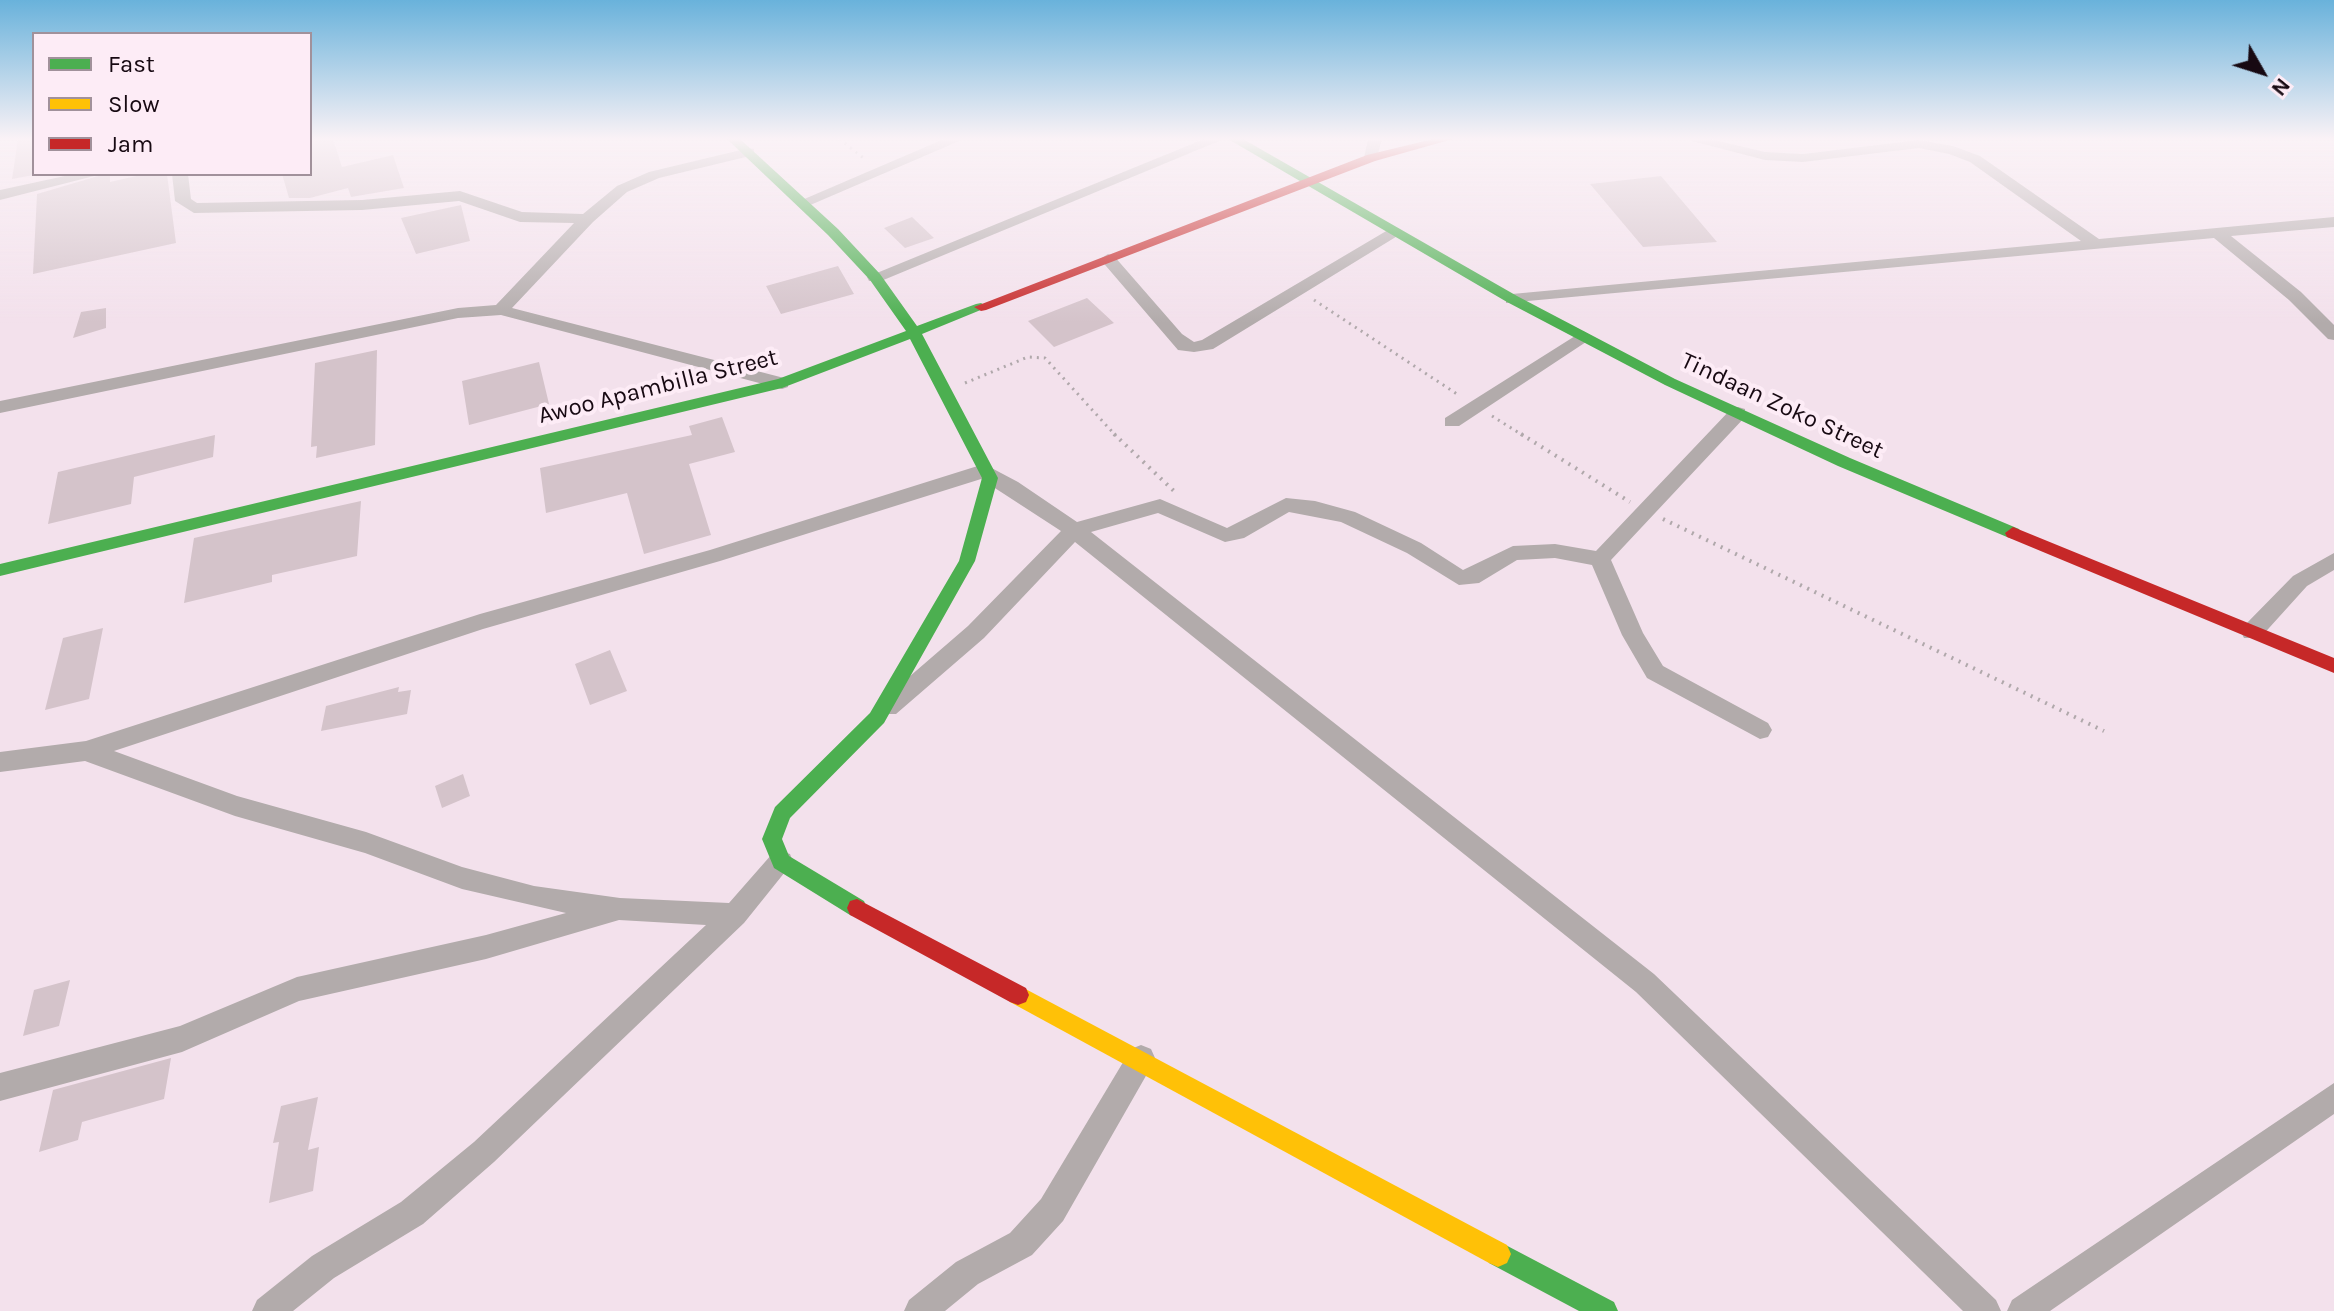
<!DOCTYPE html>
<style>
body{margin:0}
#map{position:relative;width:2334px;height:1311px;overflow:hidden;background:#f3e1ec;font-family:Karla,sans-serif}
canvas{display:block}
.legend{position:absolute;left:32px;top:32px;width:280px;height:144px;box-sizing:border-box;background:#fdecf6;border:2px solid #a1919b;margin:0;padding:10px 14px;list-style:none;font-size:24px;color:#170912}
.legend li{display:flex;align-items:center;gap:16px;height:40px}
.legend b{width:40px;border:2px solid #a1919b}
.north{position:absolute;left:2222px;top:32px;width:80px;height:80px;-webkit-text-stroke:6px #fdecf6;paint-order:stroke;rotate:129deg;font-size:22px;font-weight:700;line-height:32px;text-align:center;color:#170912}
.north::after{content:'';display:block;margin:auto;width:28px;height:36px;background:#170912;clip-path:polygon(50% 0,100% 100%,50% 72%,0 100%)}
</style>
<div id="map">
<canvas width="2334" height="1311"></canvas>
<ul class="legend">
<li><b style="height:10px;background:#4caf50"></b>Fast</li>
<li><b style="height:10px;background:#ffc107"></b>Slow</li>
<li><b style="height:10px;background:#c62828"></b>Jam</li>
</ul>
<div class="north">N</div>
</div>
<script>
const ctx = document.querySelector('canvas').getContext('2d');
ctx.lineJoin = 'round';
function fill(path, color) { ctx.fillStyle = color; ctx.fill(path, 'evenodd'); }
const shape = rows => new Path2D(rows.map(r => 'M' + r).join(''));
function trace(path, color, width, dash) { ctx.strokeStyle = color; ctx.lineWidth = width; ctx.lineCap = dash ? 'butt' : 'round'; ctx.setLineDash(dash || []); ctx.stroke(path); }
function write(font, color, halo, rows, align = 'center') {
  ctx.font = font + ' Karla,sans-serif'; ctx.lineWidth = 8; ctx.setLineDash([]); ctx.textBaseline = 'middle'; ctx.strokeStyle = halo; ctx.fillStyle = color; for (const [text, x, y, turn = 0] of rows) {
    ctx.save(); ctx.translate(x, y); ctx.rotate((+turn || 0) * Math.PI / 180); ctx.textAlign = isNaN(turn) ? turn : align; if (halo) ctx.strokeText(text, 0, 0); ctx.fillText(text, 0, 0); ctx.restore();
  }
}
const building = shape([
 [18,139,34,139,34,175,12,179],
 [310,139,333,139,342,167,393,155,404,188,351,197,348,188,310,198,289,198,282,174,310,174],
 [105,174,110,174,110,182,145,174,167,174,176,243,33,274,37,194],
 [1661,176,1717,242,1643,247,1590,184],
 [461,205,470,241,416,254,401,218],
 [912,217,934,238,905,248,884,228],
 [838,266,854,294,781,314,766,286],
 [1087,298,1114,323,1054,347,1028,321],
 [106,308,106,328,73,338,81,312],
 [377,350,375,445,316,458,317,446,311,447,315,363],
 [539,362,549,404,469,425,462,381],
 [722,417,735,452,689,464,711,535,644,554,627,493,546,513,540,468,692,435,689,426],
 [215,435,213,457,134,477,131,504,48,524,58,472],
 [361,501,357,556,272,575,272,582,184,603,194,538],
 [103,628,89,699,45,710,63,638],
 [610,650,627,691,590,705,575,664],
 [399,687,398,692,411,690,407,714,321,731,326,706],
 [463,774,470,796,442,808,435,786],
 [70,980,59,1026,23,1036,34,990],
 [171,1058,164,1099,82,1122,78,1140,39,1152,53,1090],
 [318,1097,308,1150,319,1147,313,1191,269,1203,279,1142,273,1143,281,1106]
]);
const pathFar1 = shape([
 [839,139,866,160],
 [1314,300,1460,396],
 [965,383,1028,357,1045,358,1116,436],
 [1492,416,1524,436]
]);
const path = shape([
 [1114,434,1174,491],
 [1521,434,1630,502],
 [1663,519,2104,731]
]);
const street = shape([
 [944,139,964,139,808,206,795,203,944,139],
 [1204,139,1224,139,881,281,869,281,867,277,1204,139],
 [1368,139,1382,139,1376,161,1364,158,1368,139],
 [1684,139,1710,139,1765,152,1803,154,1919,140,1953,146,1980,156,2099,239,2334,217,2334,227,2231,236,2301,292,2334,325,2334,340,2328,339,2289,300,2214,238,1506,303,1506,295,1512,294,2081,241,1970,162,1949,154,1919,148,1803,162,1765,160,1684,139],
 [749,148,754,149,754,155,659,178,627,192,593,222,512,308,788,379,788,387,782,389,501,315,458,318,0,413,0,401,458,308,496,305,574,223,520,222,459,201,362,210,194,213,175,201,172,174,188,174,191,199,197,203,362,200,460,191,522,212,583,214,617,186,649,172,749,148],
 [74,174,102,174,0,200,0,190,74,174],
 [1393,227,1399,229,1399,235,1213,349,1194,352,1178,350,1100,259,1108,254,1114,256,1182,334,1194,342,1202,340,1393,227],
 [1583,331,1592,336,1589,340,1459,426,1445,426,1445,418,1583,331],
 [1738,407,1745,409,1745,417,1611,560,1643,633,1663,666,1768,723,1772,730,1768,737,1760,739,1647,678,1622,635,1592,565,1555,558,1517,560,1479,583,1459,585,1407,553,1341,522,1289,512,1244,538,1225,542,1158,513,1091,532,1654,974,1996,1300,2001,1311,1963,1311,1636,992,1075,542,984,638,896,714,880,714,877,708,880,702,968,626,1061,531,981,479,720,561,483,629,114,751,237,796,366,832,462,867,534,886,620,898,729,903,772,854,781,851,790,854,793,862,744,923,494,1162,423,1224,334,1278,293,1311,252,1311,257,1300,312,1256,401,1202,474,1142,706,925,619,920,486,959,299,1001,182,1052,0,1101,0,1073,180,1026,297,977,486,935,566,913,462,889,365,853,235,816,85,761,0,772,0,752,86,741,480,614,710,550,984,464,1018,482,1077,522,1160,499,1227,528,1286,498,1315,501,1355,512,1421,543,1463,570,1513,546,1555,544,1596,551,1731,409,1738,407],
 [2334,553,2334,570,2307,586,2260,638,2244,638,2241,632,2244,626,2293,576,2334,553],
 [1141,1045,1151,1049,1155,1058,1151,1067,1063,1221,1032,1255,978,1284,945,1311,904,1311,909,1300,956,1262,1010,1233,1041,1199,1131,1049,1141,1045],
 [2334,1083,2334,1114,2050,1311,2007,1311,2012,1300,2334,1083]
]);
const fast = shape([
 [727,139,740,139,838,229,880,274,917,326,976,304,981,303,988,307,922,334,998,478,975,561,884,723,790,818,782,839,789,856,864,901,867,908,864,915,857,917,850,915,774,868,762,839,775,807,870,713,959,561,982,478,910,339,782,388,0,576,0,564,778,379,906,331,870,280,828,235,727,139],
 [1228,139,1243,139,1517,296,1675,379,1850,458,2019,529,2021,533,2013,539,2007,537,1838,466,1665,385,1507,302,1228,139],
 [1498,1241,1614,1302,1618,1311,1579,1311,1489,1263,1485,1254,1489,1245,1498,1241]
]);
const slow = shape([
 [1018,985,1507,1245,1511,1254,1507,1263,1498,1267,1489,1263,1010,1002,1007,995,1010,988,1018,985]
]);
const jam = shape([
 [1433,139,1453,139,1375,161,986,310,981,311,974,307,1367,155,1433,139],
 [2013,527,2334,658,2334,673,2007,537,2005,533,2013,527],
 [857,899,1026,988,1029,995,1026,1002,1018,1005,1010,1002,850,915,847,908,850,901,857,899]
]);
const streetNames = [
 ["Awoo Apambilla Street",658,387,-14],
 ["Tindaan Zoko Street",1782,406,25]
];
fill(building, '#d4c3ca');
trace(pathFar1, '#b0a8ab', 3, [2, 5]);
trace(path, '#b0a8ab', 4, [2, 6]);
fill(street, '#b2abab');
fill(fast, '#4caf50');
fill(slow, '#ffc107');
fill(jam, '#c62828');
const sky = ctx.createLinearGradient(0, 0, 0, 323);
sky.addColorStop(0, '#69b2db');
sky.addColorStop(0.43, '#faf2f6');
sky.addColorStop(1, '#faf2f600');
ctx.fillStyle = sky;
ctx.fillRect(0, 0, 2334, 323);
write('24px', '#170912', '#fdecf6', streetNames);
</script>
